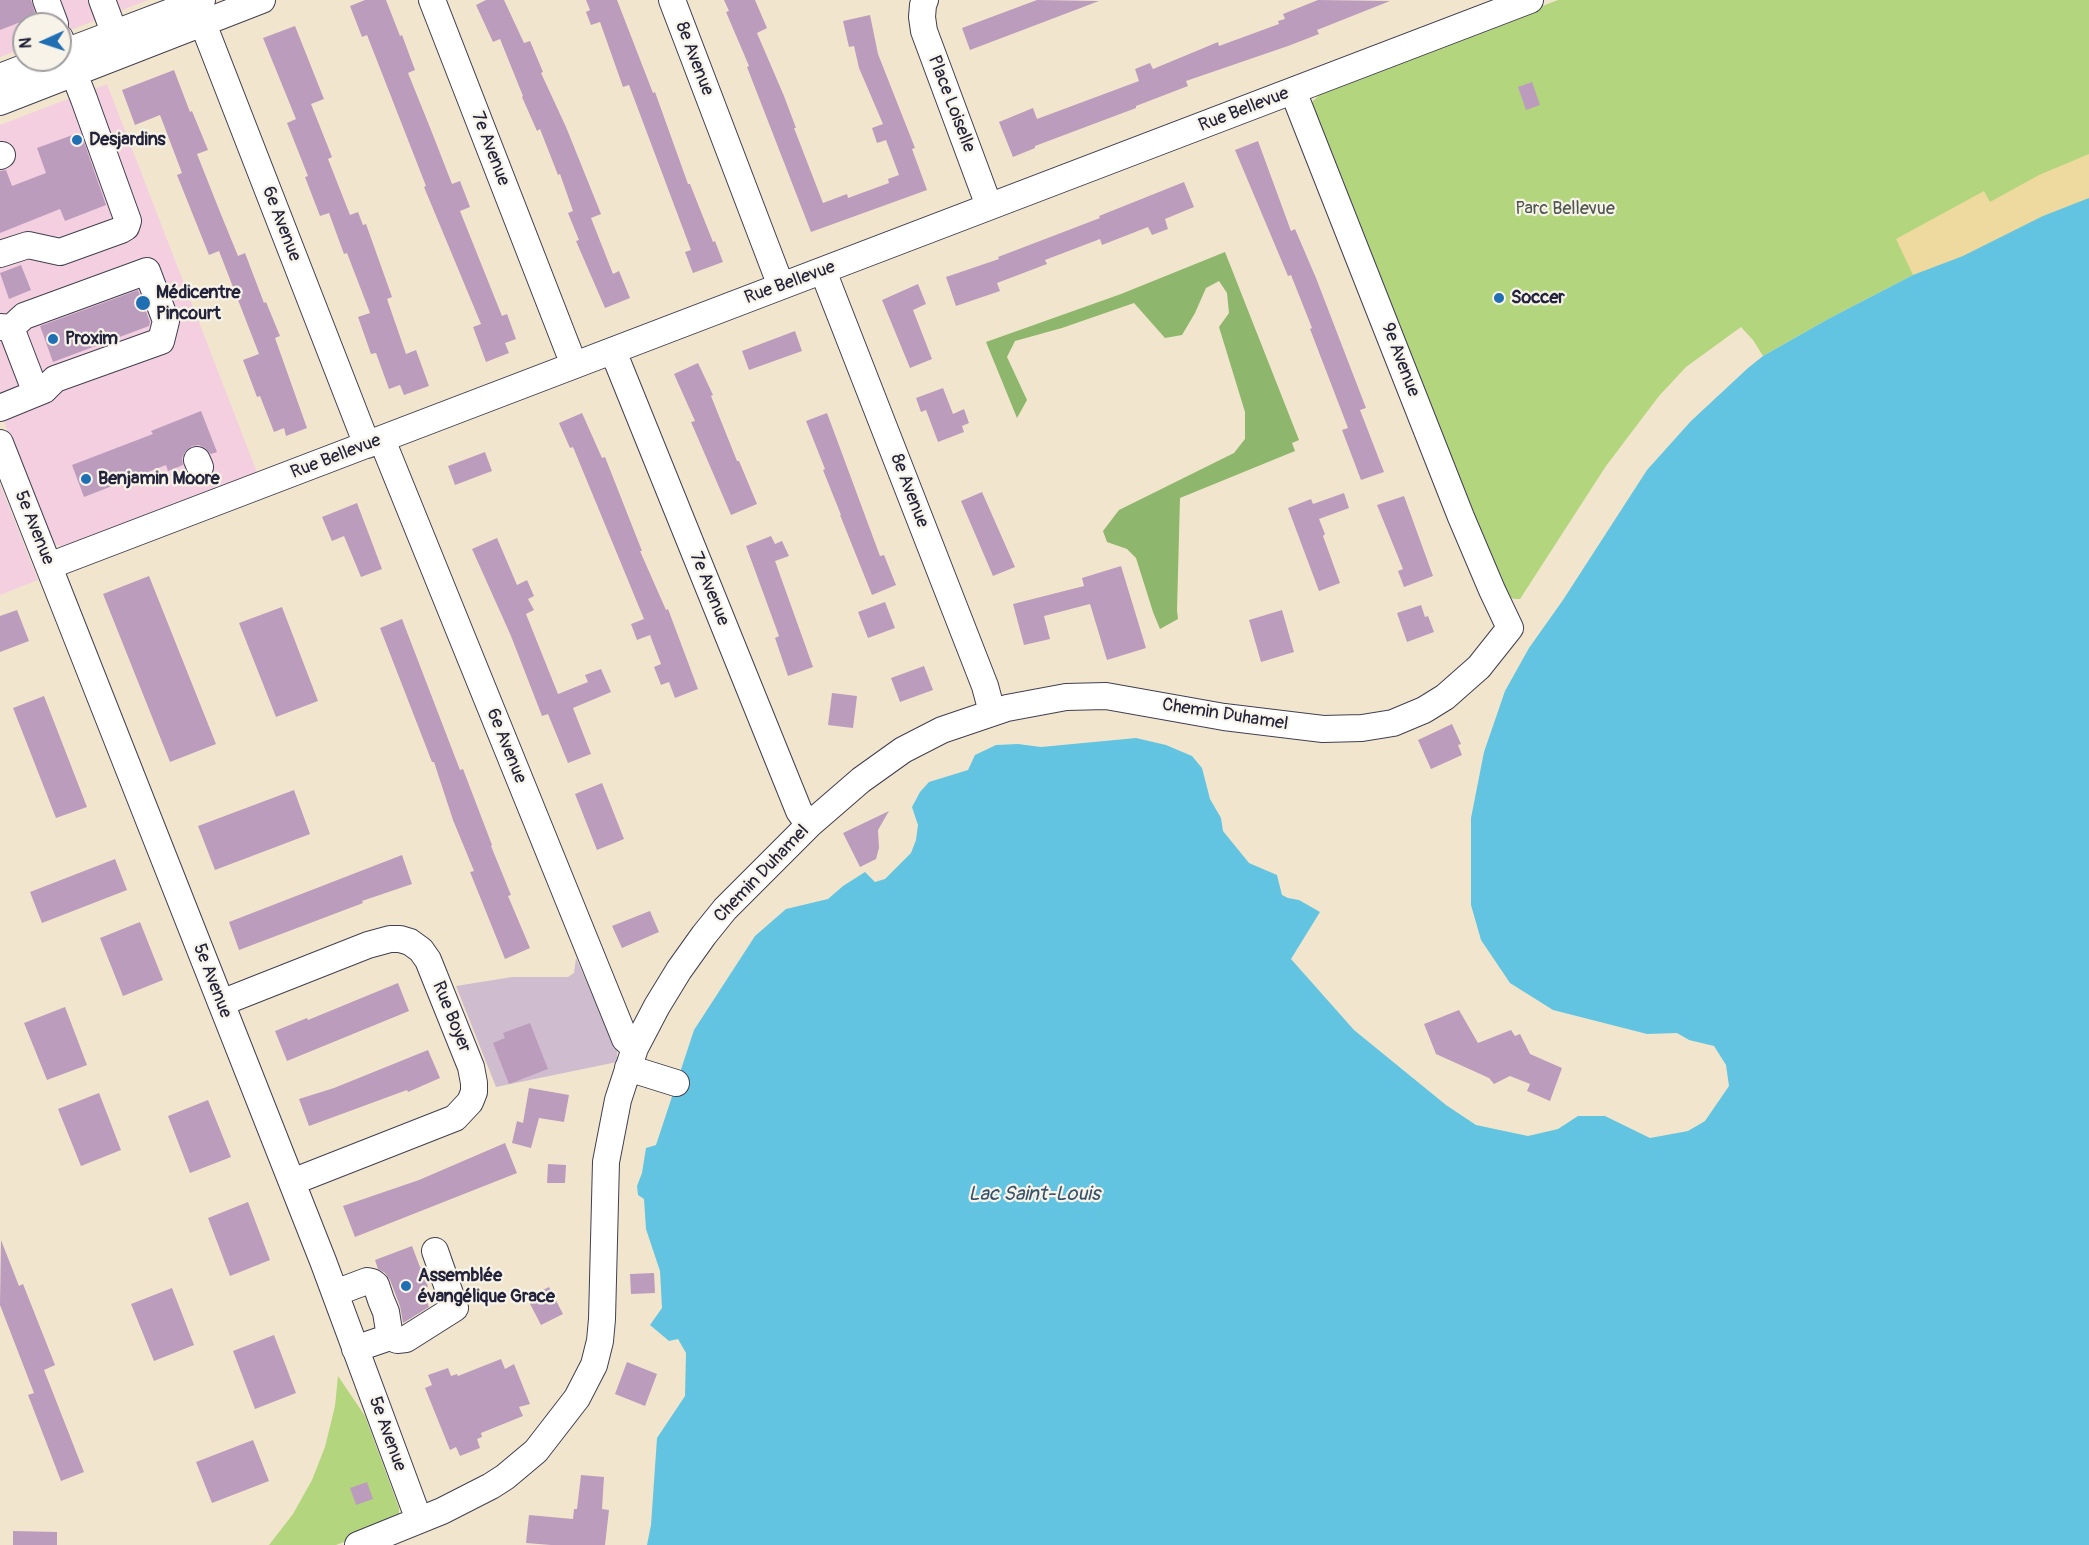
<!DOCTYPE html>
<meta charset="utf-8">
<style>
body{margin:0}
#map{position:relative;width:2089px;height:1545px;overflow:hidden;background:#f1e6cd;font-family:Pangolin,sans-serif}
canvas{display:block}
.north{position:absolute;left:12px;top:12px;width:60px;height:60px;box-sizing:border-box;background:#f7f3e8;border:2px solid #a29fa3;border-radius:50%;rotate:267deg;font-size:16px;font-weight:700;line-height:24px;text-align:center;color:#22223b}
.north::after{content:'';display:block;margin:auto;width:21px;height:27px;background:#1f6fb2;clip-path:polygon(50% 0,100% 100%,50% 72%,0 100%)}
</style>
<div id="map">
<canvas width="2089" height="1545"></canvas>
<div class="north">N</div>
</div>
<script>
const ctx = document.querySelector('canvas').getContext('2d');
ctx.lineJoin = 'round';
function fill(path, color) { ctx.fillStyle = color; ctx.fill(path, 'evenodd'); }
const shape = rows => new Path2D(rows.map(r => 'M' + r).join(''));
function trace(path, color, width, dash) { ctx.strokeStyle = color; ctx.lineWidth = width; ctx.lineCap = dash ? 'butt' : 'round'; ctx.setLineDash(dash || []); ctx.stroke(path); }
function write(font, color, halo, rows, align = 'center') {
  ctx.font = font + ' Pangolin,sans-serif'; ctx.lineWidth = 4.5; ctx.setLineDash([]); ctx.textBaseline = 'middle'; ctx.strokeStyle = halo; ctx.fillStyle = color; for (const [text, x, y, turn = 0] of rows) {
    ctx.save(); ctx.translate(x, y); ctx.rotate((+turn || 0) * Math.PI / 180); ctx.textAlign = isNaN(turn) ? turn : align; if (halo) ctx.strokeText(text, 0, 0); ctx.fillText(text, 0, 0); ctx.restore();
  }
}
const built = shape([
 [0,0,148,0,60,34,60,24,24,24,24,48,0,57],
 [107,84,258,475,70,546,58,546,51,541,31,496,0,410,0,125],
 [0,484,38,580,0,595]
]);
const industrial = shape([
 [576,958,609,1032,617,1051,617,1062,496,1087,456,986,512,977,568,977,574,973]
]);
const green = shape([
 [1558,0,2089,0,2089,198,2043,216,1963,256,1913,275,1830,318,1763,356,1753,340,1741,327,1686,367,1659,396,1606,466,1520,599,1515,599,1507,597,1500,587,1312,107,1313,101,1326,88],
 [338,1376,365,1416,399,1508,399,1515,391,1524,336,1545,269,1545,293,1514,312,1480,325,1447,335,1406]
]);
const forest = shape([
 [1225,252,1299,440,1292,443,1295,451,1180,498,1177,610,1178,619,1160,629,1153,612,1136,558,1127,549,1107,542,1103,531,1119,510,1234,453,1245,439,1245,412,1219,327,1229,313,1227,293,1219,281,1206,288,1195,313,1182,335,1165,338,1134,303,1062,328,1015,341,1007,357,1027,400,1017,418,986,342,1121,294]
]);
const sand = shape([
 [2089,154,2089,198,2043,216,1963,256,1913,275,1896,239,1984,191,1990,202,2039,175]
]);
const water = shape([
 [2089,198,2089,1545,647,1545,651,1525,657,1438,685,1396,686,1353,678,1339,669,1341,650,1325,662,1308,660,1271,646,1229,644,1199,638,1195,637,1186,642,1173,646,1148,656,1145,694,1030,755,936,786,909,828,899,843,886,865,872,875,882,885,879,911,853,916,840,918,825,912,807,920,792,929,782,968,770,975,755,996,745,1018,744,1041,747,1136,738,1166,745,1192,756,1202,768,1210,799,1221,818,1223,831,1249,863,1277,875,1282,895,1288,898,1299,900,1320,912,1291,959,1354,1030,1446,1105,1476,1125,1528,1136,1558,1129,1578,1116,1605,1116,1650,1138,1688,1131,1705,1121,1729,1086,1726,1065,1714,1046,1689,1040,1677,1033,1647,1034,1553,1010,1510,983,1481,940,1471,905,1471,818,1484,752,1505,691,1529,648,1563,600,1647,470,1691,421,1748,368,1763,356,1830,318,1913,275,1963,256,2043,216]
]);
const building = shape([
 [0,0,31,0,36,16,0,30],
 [365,0,386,0,400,36,402,35,415,70,408,73,431,130,452,184,460,181,470,207,460,211,502,316,507,314,516,339,505,343,509,353,486,362,473,327,481,324,424,187,426,186,367,35,362,37,350,6],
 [486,0,504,0,524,43,530,41,543,72,541,73,566,127,601,214,591,218,613,274,619,271,630,298,605,308,576,241,579,240,568,213,573,211,560,174,558,175,540,129,537,131,522,97,523,96,500,39,493,42,476,5],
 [586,0,617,0,653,93,655,92,688,184,690,184,713,242,715,241,723,262,693,273,685,252,691,250,629,85,623,87,600,22,591,25,586,12,590,10],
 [724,0,755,0,767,28,757,33,784,96,796,128,794,128,823,203,847,194,848,198,889,183,888,179,899,175,886,140,877,143,872,128,883,124,859,68,854,46,849,47,843,21,870,15,878,54,915,148,912,149,927,190,811,232,747,67,749,66,726,12,729,11],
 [1037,0,1099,1,970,50,962,28],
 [1318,0,1390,1,1317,30,1319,34,1288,46,1186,81,1188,86,1136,106,1136,108,1035,146,1035,148,1013,157,999,122,1033,108,1037,119,1139,81,1135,69,1150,63,1153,69,1218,42,1219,46,1279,24,1278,21,1285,19,1283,14],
 [295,26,324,99,311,104,332,157,328,159,350,215,358,212,363,225,366,224,392,297,387,299,406,354,416,350,429,386,404,395,400,385,389,389,376,353,371,354,358,317,370,313,347,253,344,254,329,213,320,216,305,177,308,176,287,123,296,119,263,38],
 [174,70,190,112,192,111,208,150,197,154,220,212,238,256,245,253,264,303,266,302,280,336,275,338,307,428,286,436,284,428,274,432,260,396,257,397,243,360,259,354,219,251,209,255,177,175,182,173,160,115,135,125,122,90],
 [1532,82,1540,105,1526,110,1518,87],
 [78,133,81,140,83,139,106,205,65,221,60,209,0,233,0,171,6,170,12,186,46,173,37,148],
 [1258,141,1291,231,1295,229,1316,278,1366,408,1360,410,1384,472,1361,480,1342,430,1348,428,1310,329,1312,328,1291,275,1288,276,1235,150],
 [1184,182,1194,207,1165,219,1168,229,1152,235,1148,227,1102,245,1100,239,1045,260,1047,264,997,283,1000,291,956,306,946,277,999,259,998,257,1100,218,1099,216],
 [21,265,31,290,9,299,0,273],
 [918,284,926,304,913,310,932,359,910,368,882,300],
 [138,290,150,322,149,326,53,362,40,326],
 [795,331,802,351,749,370,742,351],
 [698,363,713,395,711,396,737,461,739,461,757,504,731,515,691,422,695,421,674,374],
 [943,388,953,414,964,409,969,423,962,426,964,432,938,442,926,410,921,412,916,398],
 [201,411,217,452,211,454,205,448,199,445,192,446,185,452,182,458,183,465,168,471,166,465,84,497,72,465,153,434,151,431],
 [582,413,602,458,605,457,642,551,640,551,666,610,668,609,698,689,675,698,669,682,661,685,654,667,661,664,650,635,637,640,631,624,644,619,573,447,570,448,559,423],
 [827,413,880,556,884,555,896,585,872,595,840,515,841,515,823,470,825,469,806,421],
 [485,452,492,471,455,485,448,466],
 [982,492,1015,567,993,576,961,501],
 [1344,493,1349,508,1319,519,1325,534,1323,536,1340,583,1319,591,1288,508,1311,499,1313,504],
 [1404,496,1433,576,1404,587,1398,571,1403,569,1377,505],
 [357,503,382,569,361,577,344,536,332,541,322,517],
 [771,536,775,544,782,541,789,556,775,561,813,667,788,676,775,638,779,636,746,546],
 [497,538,517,585,527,580,534,596,528,599,534,610,526,614,558,694,588,682,585,675,601,669,611,692,573,708,591,754,568,763,548,714,542,716,511,636,472,549],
 [1121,566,1146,648,1107,660,1090,604,1044,616,1050,639,1024,645,1013,604,1084,586,1082,578],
 [149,576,216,744,170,762,103,594],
 [885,602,895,628,868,638,858,612],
 [1421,605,1425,617,1428,616,1434,632,1407,642,1397,613],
 [282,607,318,701,276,717,239,623],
 [17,610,29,641,0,652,0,616],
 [1282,610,1294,652,1261,662,1249,620],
 [402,619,460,770,463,769,492,845,491,846,511,895,508,896,530,948,505,959,470,872,474,871,453,820,434,762,432,762,380,628],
 [924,666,933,690,900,702,891,678],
 [832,693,857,696,853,728,828,725],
 [44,696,87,807,56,818,13,708],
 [1452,724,1461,744,1458,745,1462,755,1431,769,1418,740],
 [602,783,624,839,597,850,575,794],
 [294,790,310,834,215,870,198,826],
 [889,811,878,830,879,848,876,859,860,867,843,833],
 [402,855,412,884,362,901,363,903,239,950,229,922],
 [115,859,127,890,42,923,30,892],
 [650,911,659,932,622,948,612,926],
 [140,922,163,980,123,996,100,938],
 [398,983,409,1011,287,1061,275,1031,307,1018,308,1020],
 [65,1007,87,1065,47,1080,24,1023],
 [1459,1010,1478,1043,1511,1030,1515,1036,1520,1034,1530,1054,1562,1068,1550,1101,1527,1091,1530,1084,1510,1076,1494,1084,1489,1078,1436,1054,1424,1024],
 [530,1023,548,1069,509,1084,493,1043,505,1038,503,1033],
 [428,1050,440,1078,408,1092,407,1090,309,1126,299,1099,334,1088],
 [529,1088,569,1095,564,1122,539,1118,531,1148,512,1143,517,1121,523,1123],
 [99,1093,121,1150,81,1166,58,1109],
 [208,1100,231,1157,190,1173,168,1116],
 [505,1143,517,1173,355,1237,343,1206,419,1180],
 [548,1164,566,1165,565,1183,547,1183],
 [248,1202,270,1260,230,1276,208,1218],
 [1,1240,19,1286,23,1284,55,1365,44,1370,84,1472,61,1481,28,1395,34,1393,0,1305],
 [412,1246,420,1267,424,1266,429,1280,426,1281,428,1287,422,1289,429,1307,403,1323,400,1306,390,1280,385,1273,378,1269,375,1260],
 [654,1273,655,1293,631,1294,630,1274],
 [549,1287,563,1314,541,1325,527,1298],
 [172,1288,194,1345,154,1361,131,1304],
 [274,1335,296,1393,255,1409,233,1351],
 [501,1359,505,1369,514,1364,530,1404,519,1407,523,1416,481,1433,482,1437,477,1439,480,1448,460,1456,456,1447,450,1450,425,1388,432,1385,428,1375,448,1368,451,1376,457,1374,458,1376],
 [627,1362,657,1374,645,1406,615,1394],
 [253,1440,269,1481,212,1503,196,1462],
 [581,1475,604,1477,602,1509,609,1510,605,1545,551,1545,526,1543,529,1515,573,1519,574,1509,577,1509],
 [367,1482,373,1499,356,1505,350,1488],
 [13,1531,57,1532,57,1545,13,1545]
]);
const minor = shape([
 [46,0,55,24],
 [102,0,120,48],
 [432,0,574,365],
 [672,0,781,286],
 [925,0,923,5,922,17,924,31,989,206],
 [195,3,367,445],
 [60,54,202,0],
 [0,77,44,60],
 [0,102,262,0],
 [0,156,2,155],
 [0,254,28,245,60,252,121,230,126,227,128,221,84,99,60,38],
 [823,271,985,686,992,712],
 [0,327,11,328,36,393],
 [613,351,799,811,809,825],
 [0,408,44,390,55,379,161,341,166,321,147,271,24,316,11,328],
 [382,440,625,1039,635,1048],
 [0,443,323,1261,419,1520],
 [197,460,200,467],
 [49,566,1530,0],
 [221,1003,368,945,390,939,400,939,410,942,421,950,428,960,471,1067,474,1083,474,1092,470,1102,455,1118,292,1182],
 [628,1068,676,1083],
 [335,1293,367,1281,372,1282,376,1285,381,1300,386,1312,390,1337,355,1349],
 [390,1337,397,1340,406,1339,455,1308,435,1251],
 [358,1545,442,1511,491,1486,505,1477,536,1451,577,1398,594,1365,600,1341,602,1319,606,1162,618,1100,635,1048,657,1006,679,970,704,935,725,909,809,825,861,780,903,750,942,730,1007,708,1066,697,1106,696,1224,717,1323,729,1362,728,1393,723,1424,710,1445,697,1479,667,1510,628,1492,590,1461,517,1293,91]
]);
const markers = [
 [77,140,6,"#1f6fb2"],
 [1499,298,6,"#1f6fb2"],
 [143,303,8,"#1f6fb2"],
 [53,339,6,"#1f6fb2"],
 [86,479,6,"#1f6fb2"],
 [406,1286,6,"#1f6fb2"]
];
const streetNames = [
 ["8e Avenue",694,59,69],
 ["Place Loiselle",951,104,69],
 ["Rue Bellevue",1244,110,-21],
 ["7e Avenue",490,149,69],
 ["6e Avenue",281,224,69],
 ["Rue Bellevue",790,283,-20],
 ["9e Avenue",1400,360,69],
 ["Rue Bellevue",336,457,-21],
 ["8e Avenue",909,491,69],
 ["5e Avenue",34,528,68],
 ["7e Avenue",709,589,68],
 ["Chemin Duhamel",1225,715,9],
 ["6e Avenue",506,746,68],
 ["Chemin Duhamel",762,874,-46],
 ["5e Avenue",212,981,69],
 ["Rue Boyer",451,1017,68],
 ["5e Avenue",387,1434,70]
];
const poiNames = [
 ["Desjardins",89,140],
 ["Médicentre",156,293],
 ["Pincourt",156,314],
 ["Soccer",1511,298],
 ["Proxim",65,339],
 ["Benjamin Moore",98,479],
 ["Assemblée",418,1276],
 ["évangélique Grace",418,1297]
];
const parkNames = [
 ["Parc Bellevue",1565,209]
];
const waterNames = [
 ["Lac Saint-Louis",1034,1195]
];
fill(built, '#f3cfe0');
fill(industrial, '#cfbdcf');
fill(green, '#b3d57d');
fill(forest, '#8eb66c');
fill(sand, '#eeda9e');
fill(water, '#63c4e1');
fill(building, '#bc9cbd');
trace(minor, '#413f51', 28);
trace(minor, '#fff', 26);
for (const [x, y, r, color] of markers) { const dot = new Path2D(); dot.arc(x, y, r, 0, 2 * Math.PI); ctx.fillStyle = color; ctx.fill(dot); trace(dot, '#f7f3e8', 2); }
write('18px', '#22223b', '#f7f3e8', streetNames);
write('bold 18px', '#22223b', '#f7f3e8', poiNames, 'left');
write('18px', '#4e584f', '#f7f3e8', parkNames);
write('italic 20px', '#36536d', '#f7f3e8', waterNames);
</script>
